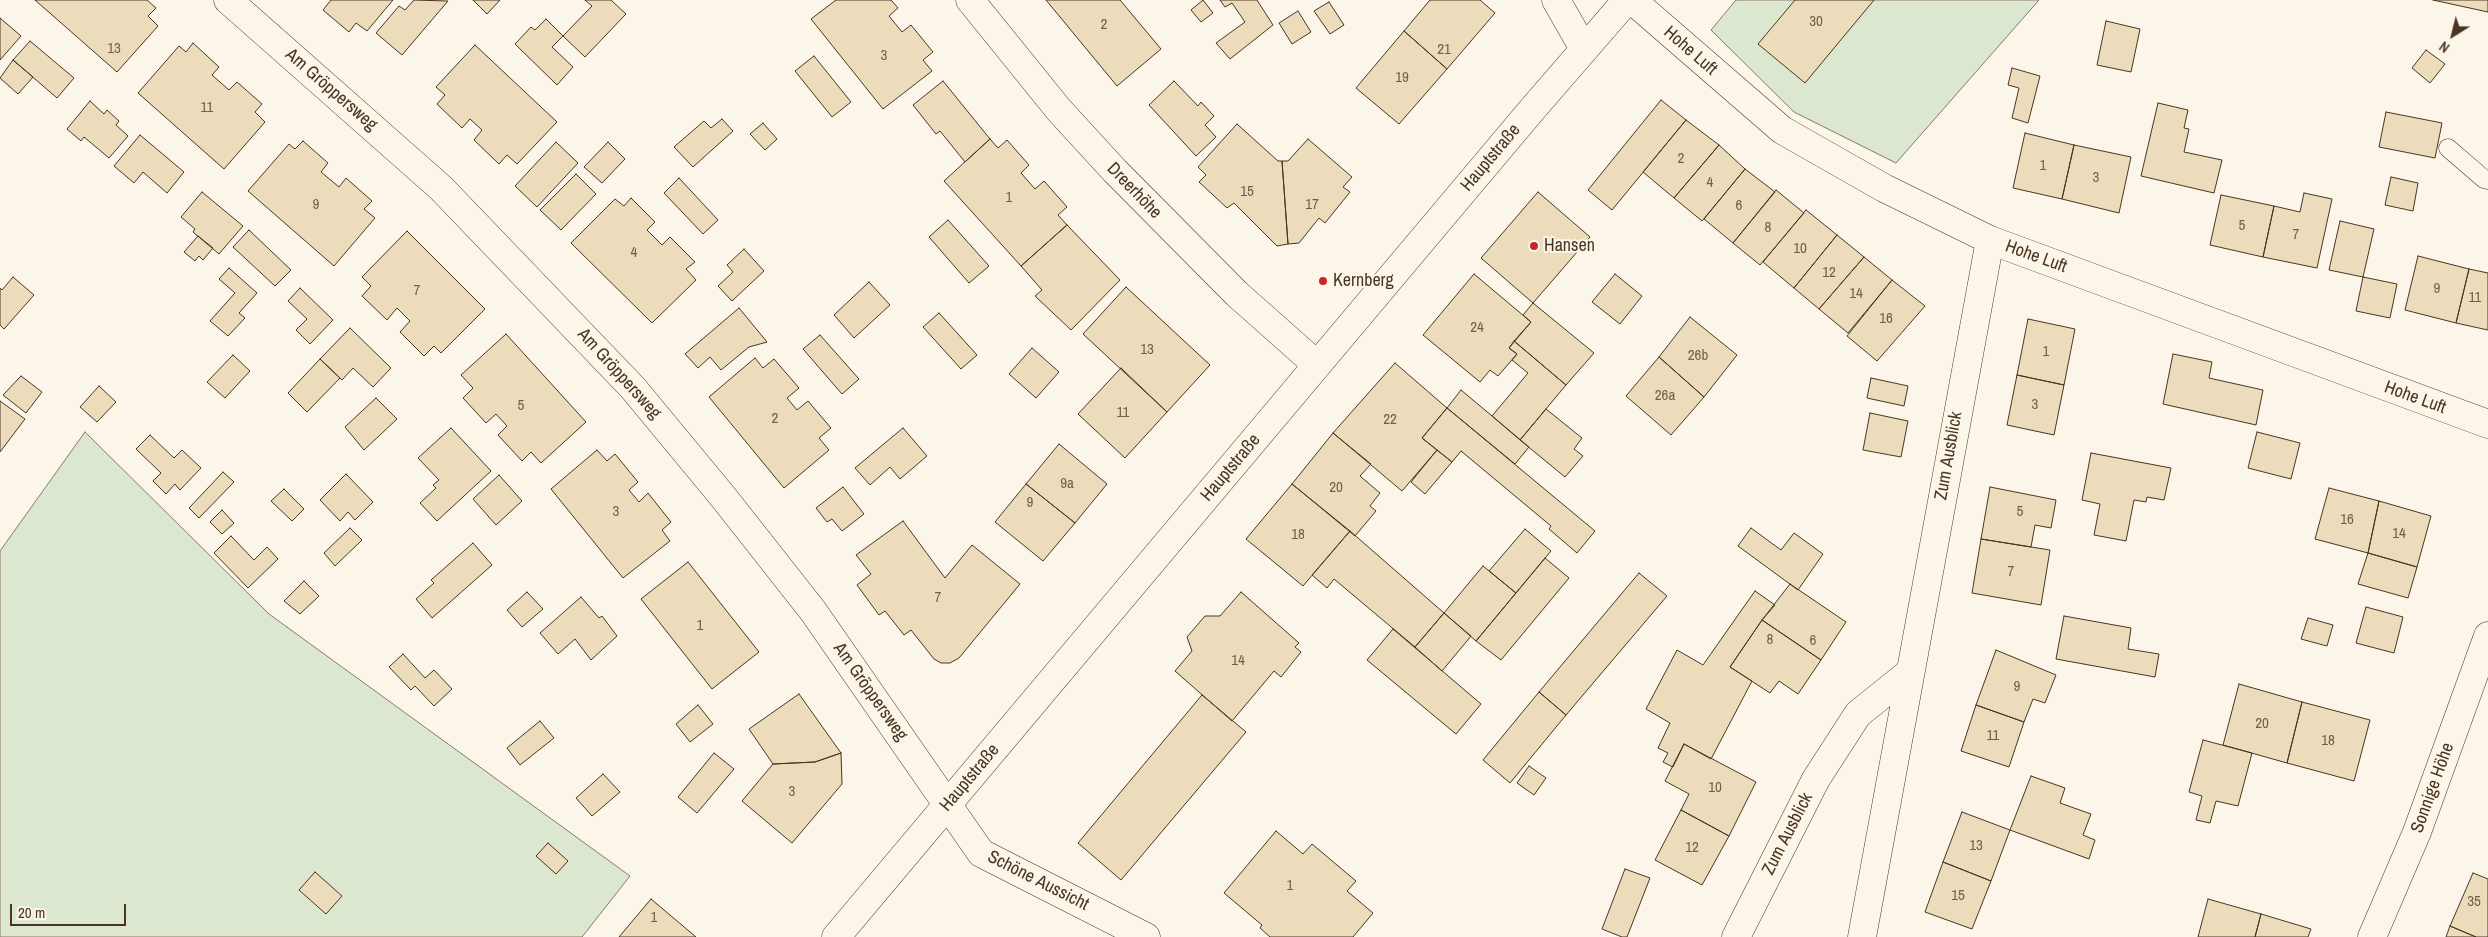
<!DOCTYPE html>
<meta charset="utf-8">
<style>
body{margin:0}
#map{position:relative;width:2488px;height:937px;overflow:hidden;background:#fbf6e9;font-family:"Archivo Narrow",sans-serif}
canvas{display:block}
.north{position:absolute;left:2428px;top:10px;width:50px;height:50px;-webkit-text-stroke:4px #fbf6e9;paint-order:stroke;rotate:216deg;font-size:14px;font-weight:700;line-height:20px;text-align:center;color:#4a3520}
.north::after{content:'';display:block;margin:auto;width:18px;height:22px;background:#4a3520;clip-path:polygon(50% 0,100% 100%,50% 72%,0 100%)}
.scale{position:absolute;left:10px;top:904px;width:116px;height:22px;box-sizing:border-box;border:2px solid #4a3520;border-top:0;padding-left:6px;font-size:15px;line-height:18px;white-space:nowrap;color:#4a3520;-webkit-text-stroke:4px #fbf6e9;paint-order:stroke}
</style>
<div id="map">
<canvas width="2488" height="937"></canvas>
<div class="north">N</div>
<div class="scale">20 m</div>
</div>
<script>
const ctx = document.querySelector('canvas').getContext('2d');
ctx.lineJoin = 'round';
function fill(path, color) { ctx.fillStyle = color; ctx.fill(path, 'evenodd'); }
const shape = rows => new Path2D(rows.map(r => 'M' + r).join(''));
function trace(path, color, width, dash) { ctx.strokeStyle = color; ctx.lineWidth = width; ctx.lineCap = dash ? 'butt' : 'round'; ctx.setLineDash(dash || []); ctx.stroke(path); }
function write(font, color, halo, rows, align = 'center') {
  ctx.font = font + ' "Archivo Narrow",sans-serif'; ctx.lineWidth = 4; ctx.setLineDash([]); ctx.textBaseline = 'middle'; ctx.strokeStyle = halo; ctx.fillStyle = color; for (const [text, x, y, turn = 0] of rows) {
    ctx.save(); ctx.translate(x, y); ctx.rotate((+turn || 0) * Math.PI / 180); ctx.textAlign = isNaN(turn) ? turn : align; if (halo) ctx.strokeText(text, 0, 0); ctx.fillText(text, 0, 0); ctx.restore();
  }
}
const green = shape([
 [1736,0,2039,0,1896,163,1794,112,1711,30,1736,0],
 [85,432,269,614,630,876,582,937,0,937,0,551,85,432]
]);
const building = shape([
 [35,0,147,0,156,8,148,16,158,26,117,72,35,0],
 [331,0,393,0,367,31,356,23,349,32,323,10,331,0],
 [414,0,448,1,402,55,376,33,399,6,405,10,414,0],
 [473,0,500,0,487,14,473,0],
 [585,0,611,0,626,14,585,57,563,36,592,6,585,0],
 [836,0,891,0,898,8,889,16,902,32,911,25,933,52,923,60,932,71,883,109,811,19,836,0],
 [1046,0,1120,0,1161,49,1117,86,1046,0],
 [1203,0,1213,13,1201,22,1191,10,1203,0],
 [1220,0,1257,0,1273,25,1230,59,1216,43,1245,22,1232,3,1225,7,1220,0],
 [1430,0,1480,0,1495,13,1447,69,1404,31,1430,0],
 [1795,0,1874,0,1805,83,1758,44,1795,0],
 [2433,0,2488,0,2488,12,2433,0],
 [1329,2,1344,25,1330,34,1314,11,1329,2],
 [1298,11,1311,32,1292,44,1279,23,1298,11],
 [0,18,21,36,0,60,0,18],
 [546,19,563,36,552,47,573,67,557,85,515,44,531,27,535,30,546,19],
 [2106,21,2140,29,2131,72,2097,65,2106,21],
 [1404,31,1447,69,1399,124,1356,88,1404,31],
 [30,41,74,78,57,98,13,60,30,41],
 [193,43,219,67,212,75,229,90,237,82,262,104,255,112,265,122,224,169,138,93,179,46,186,52,193,43],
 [475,45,557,122,517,164,507,155,499,164,474,140,482,130,470,119,462,128,437,104,445,95,436,87,475,45],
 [2426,50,2445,64,2430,83,2412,68,2426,50],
 [814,56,851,102,832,117,795,71,814,56],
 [13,60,33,77,18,94,0,78,13,60],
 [2012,68,2040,76,2028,123,2012,118,2019,88,2008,85,2012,68],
 [943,81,990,139,965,162,940,131,936,134,913,105,943,81],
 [1174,81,1198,106,1201,102,1214,116,1205,125,1216,137,1196,156,1149,105,1174,81],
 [1661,100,1686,120,1612,210,1588,190,1661,100],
 [90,101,104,114,107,110,119,121,116,125,128,136,109,158,84,137,81,141,67,129,90,101],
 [2158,103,2188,110,2184,128,2189,129,2184,152,2222,160,2214,193,2141,176,2158,103],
 [2386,112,2442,123,2435,158,2379,147,2386,112],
 [722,119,733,131,693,167,674,147,704,121,711,128,722,119],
 [1686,120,1719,145,1674,198,1643,172,1686,120],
 [763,123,777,139,765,150,750,134,763,123],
 [1237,124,1278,161,1282,161,1288,244,1277,246,1234,203,1227,208,1199,182,1206,175,1198,167,1237,124],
 [2025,133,2074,145,2062,199,2013,188,2025,133],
 [140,135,184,172,167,193,143,172,134,183,114,166,140,135],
 [990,139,998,148,1007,140,1029,165,1021,173,1035,189,1044,181,1067,207,1058,215,1067,225,1021,266,944,181,990,139],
 [1308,139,1352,177,1343,187,1350,192,1325,223,1319,218,1299,243,1288,244,1282,161,1288,161,1308,139],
 [303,141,328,163,321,172,339,187,346,178,372,201,364,209,375,218,334,266,248,191,289,144,295,149,303,141],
 [556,142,578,163,537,207,515,186,556,142],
 [608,142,625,159,602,183,584,167,608,142],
 [1719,145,1745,169,1702,221,1674,198,1719,145],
 [2074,145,2131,157,2119,213,2062,199,2074,145],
 [1745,169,1775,192,1733,243,1704,219,1745,169],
 [576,174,596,194,561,230,540,210,576,174],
 [2391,177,2418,183,2413,211,2385,205,2391,177],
 [679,178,718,220,703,234,664,193,679,178],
 [1776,190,1804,213,1760,265,1733,243,1776,190],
 [202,192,243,226,219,254,193,232,195,229,181,217,202,192],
 [1538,192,1590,237,1533,303,1481,258,1538,192],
 [2304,193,2332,199,2317,268,2263,257,2274,206,2300,212,2304,193],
 [2221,195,2274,206,2263,257,2210,245,2221,195],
 [631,198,655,222,647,230,662,245,670,237,695,262,686,269,696,280,652,323,571,243,615,199,624,206,631,198],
 [1806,210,1837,235,1794,288,1763,262,1806,210],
 [948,220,989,266,969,283,929,237,948,220],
 [2340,221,2374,229,2363,277,2329,270,2340,221],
 [1067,225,1120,280,1071,330,1035,296,1042,290,1021,266,1067,225],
 [249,230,291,270,275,286,233,247,249,230],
 [407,231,485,309,441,353,434,346,424,356,400,332,410,321,397,308,387,320,362,296,371,286,362,277,407,231],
 [1837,235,1864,257,1819,309,1794,288,1837,235],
 [198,236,213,248,203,260,199,256,195,261,184,252,198,236],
 [744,249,764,271,732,301,718,286,733,272,727,265,744,249],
 [2418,256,2469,269,2456,323,2405,310,2418,256],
 [1864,257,1892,280,1848,333,1819,309,1864,257],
 [229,268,257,293,239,313,245,318,228,336,210,321,235,293,219,279,229,268],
 [2469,269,2488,273,2488,330,2456,323,2469,269],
 [1474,274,1531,322,1509,348,1517,354,1498,376,1490,370,1480,382,1423,335,1474,274],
 [1615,274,1642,296,1620,324,1592,302,1615,274],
 [13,277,34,295,4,329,0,325,0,288,2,290,13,277],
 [2363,277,2397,284,2390,318,2356,311,2363,277],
 [1892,280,1925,306,1877,361,1847,336,1892,280],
 [869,282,890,305,854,338,834,315,869,282],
 [1126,287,1210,365,1167,412,1083,334,1126,287],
 [300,288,333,320,310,344,296,330,307,319,288,301,300,288],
 [1533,303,1594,353,1566,385,1514,341,1531,322,1523,315,1533,303],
 [739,308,767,342,749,347,721,370,710,357,698,368,685,354,739,308],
 [939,313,977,355,961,369,923,327,939,313],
 [1690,317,1737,355,1704,397,1659,357,1690,317],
 [2028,319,2075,329,2064,385,2017,375,2028,319],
 [350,328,391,368,373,387,353,368,342,380,320,359,350,328],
 [506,334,586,422,541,463,531,452,522,461,498,435,507,426,496,414,486,423,463,398,473,388,461,375,506,334],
 [820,335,859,379,842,394,803,349,820,335],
 [1514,341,1566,385,1520,440,1492,416,1528,373,1512,360,1517,354,1509,348,1514,341],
 [1032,348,1059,372,1036,398,1009,374,1032,348],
 [2173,354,2212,362,2209,378,2263,390,2256,425,2163,404,2173,354],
 [233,355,250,371,225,398,207,382,233,355],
 [1659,357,1704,397,1671,435,1626,396,1659,357],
 [755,358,763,368,774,359,799,388,787,398,797,410,808,401,831,428,819,438,829,450,784,488,709,397,755,358],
 [320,359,340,378,307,412,288,393,320,359],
 [1395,363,1447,408,1422,438,1437,450,1402,491,1333,433,1395,363],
 [1121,368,1167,412,1125,458,1078,414,1121,368],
 [2017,375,2064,385,2054,435,2007,425,2017,375],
 [21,376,42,392,26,413,3,395,21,376],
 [1871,378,1908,386,1904,406,1867,398,1871,378],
 [99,386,116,402,97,422,80,407,99,386],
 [1461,390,1529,447,1515,464,1447,408,1461,390],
 [376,398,397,419,364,450,345,427,376,398],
 [0,401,25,419,0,452,0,401],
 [1447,408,1595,531,1577,553,1549,529,1551,526,1461,451,1452,462,1422,438,1447,408],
 [1546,409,1582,438,1574,449,1583,456,1565,477,1520,440,1546,409],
 [1870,413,1908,421,1901,457,1863,450,1870,413],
 [451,428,491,471,437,521,420,503,436,488,433,485,439,480,418,458,451,428],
 [903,428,927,456,900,479,890,467,870,485,855,468,903,428],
 [2257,432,2300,443,2291,479,2248,468,2257,432],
 [1333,433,1371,464,1360,476,1380,493,1370,506,1376,511,1355,536,1292,484,1333,433],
 [150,435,174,458,182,450,201,468,180,490,175,484,166,494,153,481,161,473,136,449,150,435],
 [1059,444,1107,484,1075,523,1026,484,1059,444],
 [597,450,607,461,615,454,638,482,629,490,639,502,648,493,671,522,662,530,670,541,623,578,551,489,597,450],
 [1437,450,1452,462,1425,494,1411,482,1437,450],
 [2091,453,2171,468,2164,500,2147,497,2146,502,2134,500,2126,541,2094,535,2100,504,2082,500,2091,453],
 [223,472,234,482,199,518,189,508,223,472],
 [346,474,373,502,355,520,348,512,340,521,320,500,346,474],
 [499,475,522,501,496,525,473,499,499,475],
 [1026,484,1075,523,1043,561,995,522,1026,484],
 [1292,484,1350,531,1303,586,1246,539,1292,484],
 [843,487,864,514,842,531,832,519,827,522,816,508,843,487],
 [1990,487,2056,500,2051,528,2035,525,2031,547,1981,539,1990,487],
 [2329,488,2379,501,2368,553,2315,539,2329,488],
 [284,489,304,509,292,521,271,501,284,489],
 [2379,501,2431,516,2417,567,2368,553,2379,501],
 [222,510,234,523,222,534,210,522,222,510],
 [903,521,945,578,972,545,1020,584,959,658,950,663,941,663,934,659,911,630,904,635,885,611,879,615,857,585,871,574,856,555,903,521],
 [350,528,362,540,335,566,324,553,350,528],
 [1751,528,1781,550,1794,533,1823,554,1798,590,1738,546,1751,528],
 [1525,529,1551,551,1516,593,1489,571,1525,529],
 [1350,531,1444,613,1415,647,1334,579,1327,588,1312,575,1350,531],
 [231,536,254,560,267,547,278,559,248,588,214,553,231,536],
 [1981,539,2050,550,2041,605,1972,593,1981,539],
 [473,543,492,565,432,618,416,599,434,583,431,580,473,543],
 [2368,553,2417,567,2408,598,2358,584,2368,553],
 [1545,558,1569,578,1501,660,1476,641,1545,558],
 [688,562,759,652,712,689,641,599,688,562],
 [1483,566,1516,593,1476,641,1444,613,1483,566],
 [1639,573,1667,596,1566,715,1539,692,1639,573],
 [304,581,319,596,300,614,284,601,304,581],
 [1790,584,1846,622,1821,660,1762,620,1790,584],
 [1755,591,1775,605,1762,620,1730,667,1752,681,1711,759,1684,744,1673,767,1663,762,1668,753,1658,748,1670,723,1646,709,1677,650,1703,665,1755,591],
 [527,592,543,609,522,627,507,610,527,592],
 [1241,592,1299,643,1295,647,1301,652,1281,677,1274,671,1232,721,1175,671,1192,651,1187,637,1205,616,1220,616,1241,592],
 [581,597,599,618,602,616,617,636,591,660,575,639,558,654,540,633,581,597],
 [2366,607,2403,617,2394,653,2356,643,2366,607],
 [1444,613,1471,636,1442,671,1415,647,1444,613],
 [2064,616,2131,628,2128,649,2159,654,2155,677,2056,659,2064,616],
 [2308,618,2333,625,2327,646,2301,639,2308,618],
 [1762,620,1821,660,1798,694,1779,681,1770,693,1730,667,1762,620],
 [1393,629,1481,704,1456,734,1367,660,1393,629],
 [1996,650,2056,675,2045,703,2033,699,2024,722,1976,705,1996,650],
 [403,654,425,678,434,670,452,689,434,706,415,686,411,690,389,667,403,654],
 [2239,684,2302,702,2287,763,2223,745,2239,684],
 [1539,692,1566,715,1510,783,1483,760,1539,692],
 [799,694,841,753,815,762,773,764,749,729,799,694],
 [1202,695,1246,732,1121,880,1078,843,1202,695],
 [2302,702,2370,720,2354,781,2287,763,2302,702],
 [698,705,713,724,690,742,676,724,698,705],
 [1976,705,2024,722,2009,767,1961,751,1976,705],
 [540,721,554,738,520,765,507,748,540,721],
 [2203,740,2252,753,2238,806,2216,801,2210,823,2196,820,2202,796,2189,792,2203,740],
 [1684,744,1756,782,1729,836,1681,810,1689,794,1665,781,1684,744],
 [714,753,734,769,697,813,678,797,714,753],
 [841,753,842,784,792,843,742,801,773,764,815,762,841,753],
 [1529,766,1546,778,1534,795,1517,783,1529,766],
 [603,774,620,792,592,816,576,798,603,774],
 [2031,776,2065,788,2060,803,2091,814,2083,835,2095,840,2089,859,2010,830,2031,776],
 [1681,810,1729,836,1702,885,1655,860,1681,810],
 [1962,812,2010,830,1991,881,1943,862,1962,812],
 [1276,831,1303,854,1312,844,1356,881,1347,891,1373,913,1353,937,1270,937,1260,928,1262,925,1224,893,1276,831],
 [548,843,568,861,556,874,536,856,548,843],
 [1943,862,1991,881,1972,929,1925,912,1943,862],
 [1625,869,1650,878,1627,937,1622,937,1602,929,1625,869],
 [315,872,342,896,326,914,299,890,315,872],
 [2473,873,2488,879,2488,937,2476,937,2450,926,2473,873],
 [651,899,696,937,619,937,651,899],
 [2208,899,2261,914,2255,937,2198,937,2208,899],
 [2261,914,2311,929,2308,937,2255,937,2261,914],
 [2450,926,2476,937,2446,937,2450,926]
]);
const lane = shape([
 [2448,148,2484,179,2488,180]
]);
const street = shape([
 [228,0,441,188,633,388,724,498,813,611,981,853,1146,937],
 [970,0,1059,110,1115,171,1237,294,1317,365],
 [1556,0,1584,49],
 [1632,0,1782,130,1884,188,1990,240,2488,424],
 [1736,937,1816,779,1858,714,1909,673],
 [1862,937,1990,240],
 [2372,937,2417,832,2488,636]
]);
const primary = shape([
 [836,937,1530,112,1627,0]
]);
const markers = [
 [1534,246,5,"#c62828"],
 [1323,281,5,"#c62828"]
];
const numberNames = [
 ["30",1816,22],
 ["2",1104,25],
 ["13",114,49],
 ["21",1444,50],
 ["3",884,56],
 ["19",1402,78],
 ["11",207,108],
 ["2",1681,159],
 ["1",2043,166],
 ["3",2096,178],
 ["4",1710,183],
 ["15",1247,192],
 ["1",1009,198],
 ["9",316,205],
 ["17",1312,205],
 ["6",1739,206],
 ["5",2242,226],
 ["8",1768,228],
 ["7",2296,235],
 ["10",1800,249],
 ["4",634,253],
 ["12",1829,273],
 ["9",2437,289],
 ["7",417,291],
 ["14",1856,294],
 ["11",2475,298],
 ["16",1886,319],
 ["24",1477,328],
 ["13",1147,350],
 ["1",2046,352],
 ["26b",1698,356],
 ["26a",1665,396],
 ["3",2035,405],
 ["5",521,406],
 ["11",1123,413],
 ["2",775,419],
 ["22",1390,420],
 ["9a",1067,484],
 ["20",1336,488],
 ["9",1030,503],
 ["3",616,512],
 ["5",2020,512],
 ["16",2347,520],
 ["14",2399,534],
 ["18",1298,535],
 ["7",2011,572],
 ["7",938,598],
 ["1",700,626],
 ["8",1770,640],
 ["6",1813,641],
 ["14",1238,661],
 ["9",2017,687],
 ["20",2262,724],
 ["11",1993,736],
 ["18",2328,741],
 ["10",1715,788],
 ["3",792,792],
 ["13",1976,846],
 ["12",1692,848],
 ["1",1290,886],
 ["15",1958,896],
 ["35",2474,902],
 ["1",654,918]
];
const streetNames = [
 ["Hohe Luft",1690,51,41],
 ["Am Gröppersweg",331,90,41],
 ["Hauptstraße",1491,158,-50],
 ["Dreerhöhe",1134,191,46],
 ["Hohe Luft",2036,257,20],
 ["Am Gröppersweg",619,374,48],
 ["Hohe Luft",2415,398,20],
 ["Zum Ausblick",1949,456,-80],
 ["Hauptstraße",1231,468,-50],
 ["Am Gröppersweg",870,692,55],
 ["Hauptstraße",970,778,-50],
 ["Sonnige Höhe",2433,788,-70],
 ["Zum Ausblick",1788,834,-63],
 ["Schöne Aussicht",1038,881,27]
];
const poiNames = [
 ["Hansen",1544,246],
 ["Kernberg",1333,281]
];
fill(green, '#dce7d0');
trace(green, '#887966', 1);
fill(building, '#ecdcbc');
trace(building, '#4a3520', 1);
trace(lane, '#4a3520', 19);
trace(street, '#4a3520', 29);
trace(primary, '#4a3520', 29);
trace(lane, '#fbf6e9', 18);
trace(street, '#fbf6e9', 28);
trace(primary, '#fbf6e9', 28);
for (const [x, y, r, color] of markers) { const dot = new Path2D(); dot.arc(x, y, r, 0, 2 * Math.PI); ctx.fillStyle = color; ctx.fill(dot); trace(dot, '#fbf6e9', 2); }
write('15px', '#725f47', null, numberNames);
write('18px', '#4a3520', '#fbf6e9', streetNames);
write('18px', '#4a3520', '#fbf6e9', poiNames, 'left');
</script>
